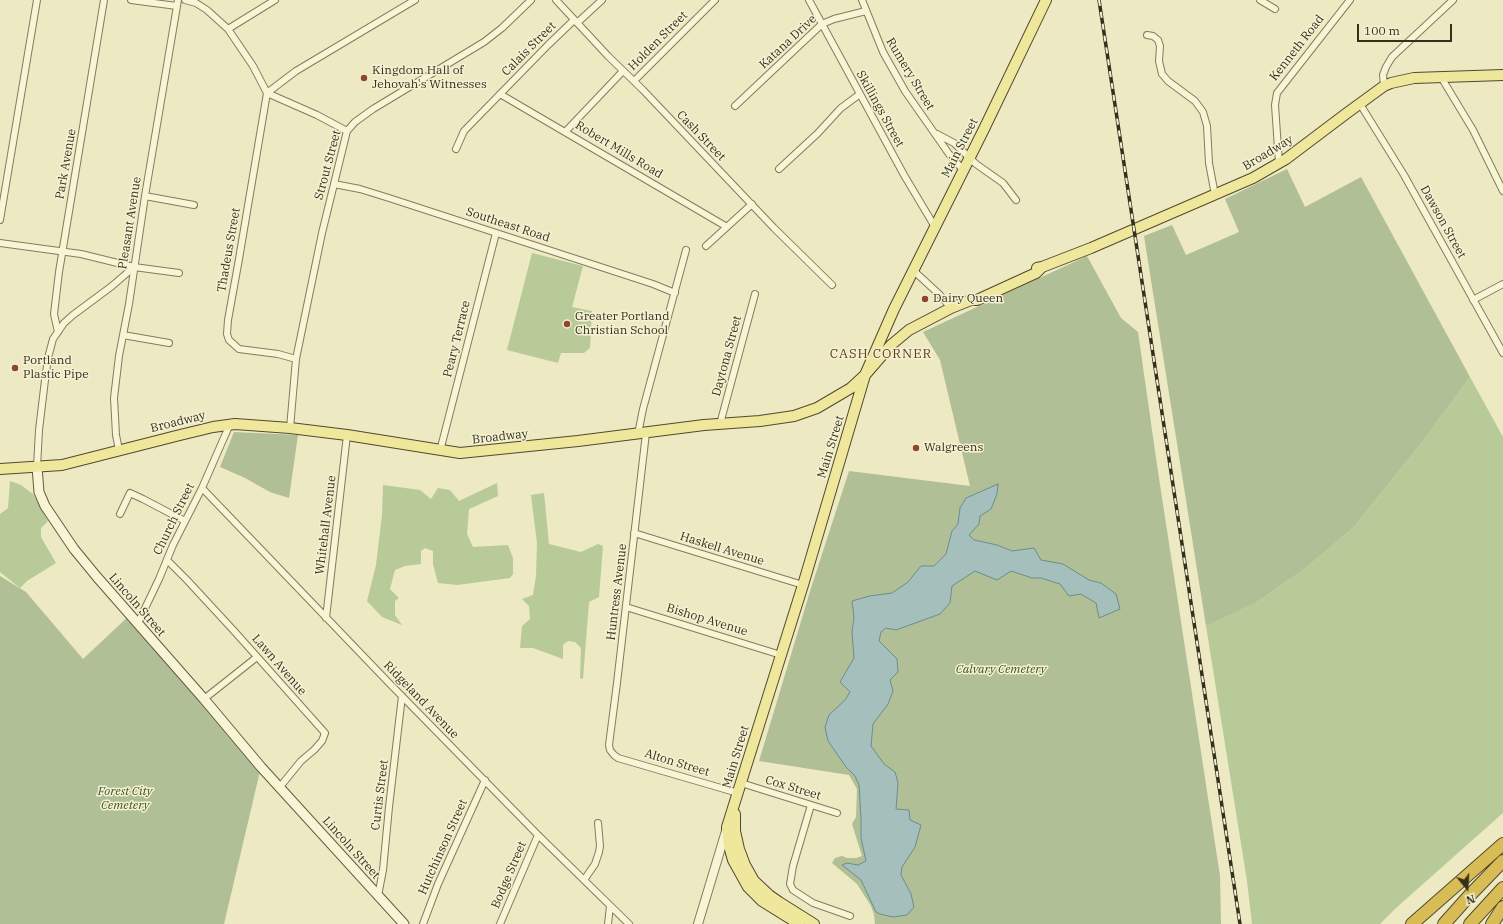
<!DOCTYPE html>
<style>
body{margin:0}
#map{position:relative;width:1503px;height:924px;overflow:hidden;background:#ece9c3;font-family:"IBM Plex Serif",serif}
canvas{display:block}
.north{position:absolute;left:1447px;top:868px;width:40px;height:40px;-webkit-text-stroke:3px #f4f2d2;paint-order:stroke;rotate:162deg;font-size:11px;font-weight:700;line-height:16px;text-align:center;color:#362f1e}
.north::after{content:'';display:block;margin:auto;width:14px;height:18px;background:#362f1e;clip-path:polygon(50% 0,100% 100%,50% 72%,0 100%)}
.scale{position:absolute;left:1357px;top:24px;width:95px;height:18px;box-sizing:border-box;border:2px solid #362f1e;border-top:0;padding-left:5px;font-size:12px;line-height:14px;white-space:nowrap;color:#362f1e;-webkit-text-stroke:3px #f4f2d2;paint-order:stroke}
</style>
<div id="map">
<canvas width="1503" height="924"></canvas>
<div class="north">N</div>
<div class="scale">100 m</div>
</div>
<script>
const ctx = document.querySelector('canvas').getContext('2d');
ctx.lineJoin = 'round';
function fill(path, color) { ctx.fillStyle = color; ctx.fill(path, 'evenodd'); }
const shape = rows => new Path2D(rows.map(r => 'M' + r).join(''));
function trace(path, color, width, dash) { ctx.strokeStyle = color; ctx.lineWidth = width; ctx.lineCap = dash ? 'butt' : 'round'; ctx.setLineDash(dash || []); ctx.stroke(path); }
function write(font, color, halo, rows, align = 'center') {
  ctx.font = font + ' "IBM Plex Serif",serif'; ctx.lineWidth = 3; ctx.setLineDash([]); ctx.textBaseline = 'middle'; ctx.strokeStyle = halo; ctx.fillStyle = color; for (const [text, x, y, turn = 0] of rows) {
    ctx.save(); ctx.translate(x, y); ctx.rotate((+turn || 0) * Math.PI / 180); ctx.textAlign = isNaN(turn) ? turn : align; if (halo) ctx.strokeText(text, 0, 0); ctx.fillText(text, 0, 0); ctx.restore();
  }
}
const green = shape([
 [532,253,583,266,572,307,592,311,590,348,584,353,561,353,558,363,507,350],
 [1470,377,1503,437,1503,813,1396,908,1380,924,1252,924,1247,881,1206,626,1254,604,1306,568,1354,527,1419,446],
 [10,481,21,485,33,494,48,521,41,528,41,537,56,563,27,581,20,588,0,572,0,514,8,508],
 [497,483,498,496,469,509,467,534,473,547,508,545,513,558,513,574,510,578,457,585,438,583,433,564,433,551,425,548,421,551,421,564,405,566,395,570,390,589,399,598,395,601,395,615,402,625,382,617,367,601,376,565,382,515,383,485,420,490,431,499,438,488,450,490,459,501],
 [544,493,549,544,581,552,598,544,603,546,599,597,589,602,583,679,580,678,581,648,575,642,568,641,563,645,563,659,533,648,520,648,522,626,530,619,529,606,522,599,533,595,536,576,537,543,531,495]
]);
const cemetery = shape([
 [1287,169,1305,207,1361,177,1470,377,1419,446,1354,527,1306,568,1254,604,1206,626,1144,236,1172,225,1186,255,1239,232,1225,199],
 [1087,256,1121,318,1138,332,1157,465,1220,876,1221,924,875,924,874,915,871,906,857,884,832,863,835,858,842,856,847,858,856,858,862,856,852,824,856,817,857,789,849,775,759,761,811,588,849,471,970,486,940,360,923,332],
 [234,432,298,435,289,498,270,492,245,478,220,467],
 [0,576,26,592,83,659,131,614,261,767,224,924,0,924]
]);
const water = shape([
 [998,484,997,494,991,509,980,516,979,524,969,535,974,540,997,545,1012,551,1034,548,1041,560,1063,564,1089,580,1101,583,1116,594,1120,609,1099,618,1096,603,1081,594,1069,596,1060,584,1041,578,1032,578,1011,571,997,580,975,571,952,586,950,603,940,614,896,630,886,628,881,632,879,641,897,659,898,672,890,680,893,691,888,704,873,724,871,746,884,764,895,772,898,783,896,809,909,810,910,820,921,825,915,847,902,867,901,875,911,894,914,907,907,915,893,917,880,914,876,912,861,880,842,865,847,863,858,865,866,861,861,838,861,818,859,785,855,776,846,767,828,741,825,727,829,715,845,700,850,692,840,682,854,658,852,632,854,617,852,601,870,596,892,593,908,582,921,566,934,566,946,554,952,531,958,524,960,508,966,498,998,484]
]);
const minor = shape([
 [131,0,177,6],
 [185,0,196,3,207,10,228,29,253,66,267,93,317,115,347,131],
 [556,0,608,56,643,90,774,228,832,285],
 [809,0,904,175,935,227],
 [862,0,883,52,905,91,949,154,963,170],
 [1260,0,1275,9],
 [577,23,602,0],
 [228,29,275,0],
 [1147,35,1153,36,1158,40,1160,46,1159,61,1162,74,1168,81,1195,101,1203,112,1207,126,1209,163,1215,195],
 [1441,77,1473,130,1503,191],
 [634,81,715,0],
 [1384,86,1383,75,1386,67,1392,57,1453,0],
 [500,94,727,227],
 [1360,104,1404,175,1503,353],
 [735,106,822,24,834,19,866,11],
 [566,131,623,71],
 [937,134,954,143,976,164,1003,183,1016,200],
 [456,149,464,131,548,45,574,20],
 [1279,163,1275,105,1277,93,1350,0],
 [779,169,817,134,841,108,860,94],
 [334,184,360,189,389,198,653,284,675,293],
 [145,196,194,205],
 [0,220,37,0],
 [0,243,81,254,134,267,179,273],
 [706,246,752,204],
 [914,271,940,295,951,308],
 [1473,300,1503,284],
 [58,332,54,314,59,272,104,0],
 [123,335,169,343],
 [296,359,278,354,239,349,229,340,227,334,228,320,239,259,267,93,296,71,415,0],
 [720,424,755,294],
 [290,428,296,359,322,233,347,131,355,122,373,109,484,42,502,28,531,0],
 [646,433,617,683,609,745,610,750,614,755,618,758,738,793],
 [638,434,643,409,686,250],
 [119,450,116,435,114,398,119,356,129,304,145,196,178,0],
 [440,451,496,233],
 [37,467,39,430,45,380,48,358,53,339,64,323,73,315,112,286,134,267],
 [202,488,390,684,538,835,629,924],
 [120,514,130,493,143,499,185,521],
 [634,533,803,585],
 [167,560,187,580,235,632,325,733,322,741,314,750,301,761,279,788],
 [626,607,781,655],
 [326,618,347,435],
 [138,623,159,579,173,545,202,488,230,424],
 [204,699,257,657],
 [741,783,837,813],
 [811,805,793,866,790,884,793,890,813,903,850,916],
 [584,880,595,864,599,852,600,846,598,823],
 [378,896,383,870,389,807,402,696],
 [423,924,438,884,485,780],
 [500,924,538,835],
 [608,924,610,906]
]);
const tertiary = shape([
 [698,924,726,831]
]);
const secondary = shape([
 [37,467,39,492,45,506,74,549,97,577,204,699,261,767,404,924]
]);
const primary = shape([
 [1037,268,1042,267,1091,248,1253,178,1286,159,1347,113,1384,86,1391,83,1414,78,1503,75],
 [0,469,62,465,180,435,213,427,235,424,290,428,347,435,460,453,578,441,704,425,760,421,794,416,817,408,851,388,865,375,891,345,909,330,951,308,971,300,977,300,1036,273,1042,267],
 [735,814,735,831,739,849,745,865,754,881,769,895,779,902,814,924],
 [799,924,762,901,748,887,733,860,729,846,727,827,803,585,865,375,894,309,984,129,1046,0]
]);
const motorway = shape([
 [1412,924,1503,844],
 [1444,924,1469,896,1503,861],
 [1470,924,1503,888],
 [1492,924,1503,907]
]);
const rail = shape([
 [1099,0,1240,924]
]);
const markers = [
 [364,78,4,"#92442d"],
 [925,299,4,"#92442d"],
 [567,324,4,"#92442d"],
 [15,368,4,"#92442d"],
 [916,448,4,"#92442d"]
];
const streetNames = [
 ["Holden Street",658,41,-45],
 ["Katana Drive",788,42,-43],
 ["Kenneth Road",1297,48,-52],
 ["Calais Street",529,49,-45],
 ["Rumery Street",910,74,59],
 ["Skillings Street",880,109,61],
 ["Cash Street",701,136,46],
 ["Main Street",960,148,-63],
 ["Robert Mills Road",619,150,31],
 ["Broadway",1268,153,-31],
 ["Park Avenue",66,164,-80],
 ["Strout Street",328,165,-75],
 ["Dawson Street",1443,222,61],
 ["Pleasant Avenue",130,223,-81],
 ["Southeast Road",508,225,18],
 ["Thadeus Street",229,250,-80],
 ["Peary Terrace",457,339,-76],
 ["Daytona Street",727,356,-75],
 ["Broadway",178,422,-14],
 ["Broadway",500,437,-6],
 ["Main Street",831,447,-73],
 ["Church Street",174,519,-64],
 ["Whitehall Avenue",326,525,-83],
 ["Haskell Avenue",722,549,17],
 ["Huntress Avenue",617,592,-83],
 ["Lincoln Street",137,605,49],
 ["Bishop Avenue",707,620,17],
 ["Lawn Avenue",279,665,49],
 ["Ridgeland Avenue",421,700,46],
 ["Main Street",736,757,-73],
 ["Alton Street",677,763,17],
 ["Cox Street",793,788,17],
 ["Curtis Street",380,795,-83],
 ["Hutchinson Street",443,847,-66],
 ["Lincoln Street",351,848,48],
 ["Bodge Street",509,875,-67]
];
const poiNames = [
 ["Kingdom Hall of",372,71],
 ["Jehovah's Witnesses",372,85],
 ["Dairy Queen",933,299],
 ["Greater Portland",575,317],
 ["Christian School",575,331],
 ["Portland",23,361],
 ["Plastic Pipe",23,375],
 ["Walgreens",924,448]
];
const parkNames = [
 ["Calvary Cemetery",1001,670],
 ["Forest City",125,792],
 ["Cemetery",125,806]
];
const neighbourhoodNames = [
 ["CASH CORNER",881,354]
];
fill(green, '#b8ca98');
fill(cemetery, '#b1bf96');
fill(water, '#a5bfbd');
trace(water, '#6c8d8c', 1);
trace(minor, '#857b5b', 8);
trace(tertiary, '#857b5b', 10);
trace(secondary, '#675c3e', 11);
trace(primary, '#53482f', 12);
trace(motorway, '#53482f', 14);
trace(minor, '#f7f5d6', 6);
trace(tertiary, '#f7f5d6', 8);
trace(secondary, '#f7f5d6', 9);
trace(primary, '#eee79c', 10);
trace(motorway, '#d8bd57', 12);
trace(rail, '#362f1e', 3.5);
trace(rail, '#f4f2d2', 2, [6]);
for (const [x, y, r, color] of markers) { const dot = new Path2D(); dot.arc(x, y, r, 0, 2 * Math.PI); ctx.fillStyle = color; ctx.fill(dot); trace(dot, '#f4f2d2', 1.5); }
write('12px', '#362f1e', '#f4f2d2', streetNames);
write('12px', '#362f1e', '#f4f2d2', poiNames, 'left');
write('italic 12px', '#3c5226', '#f4f2d2', parkNames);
ctx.letterSpacing = '1px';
write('13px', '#613c1f', '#f4f2d2', neighbourhoodNames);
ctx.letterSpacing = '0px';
</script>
